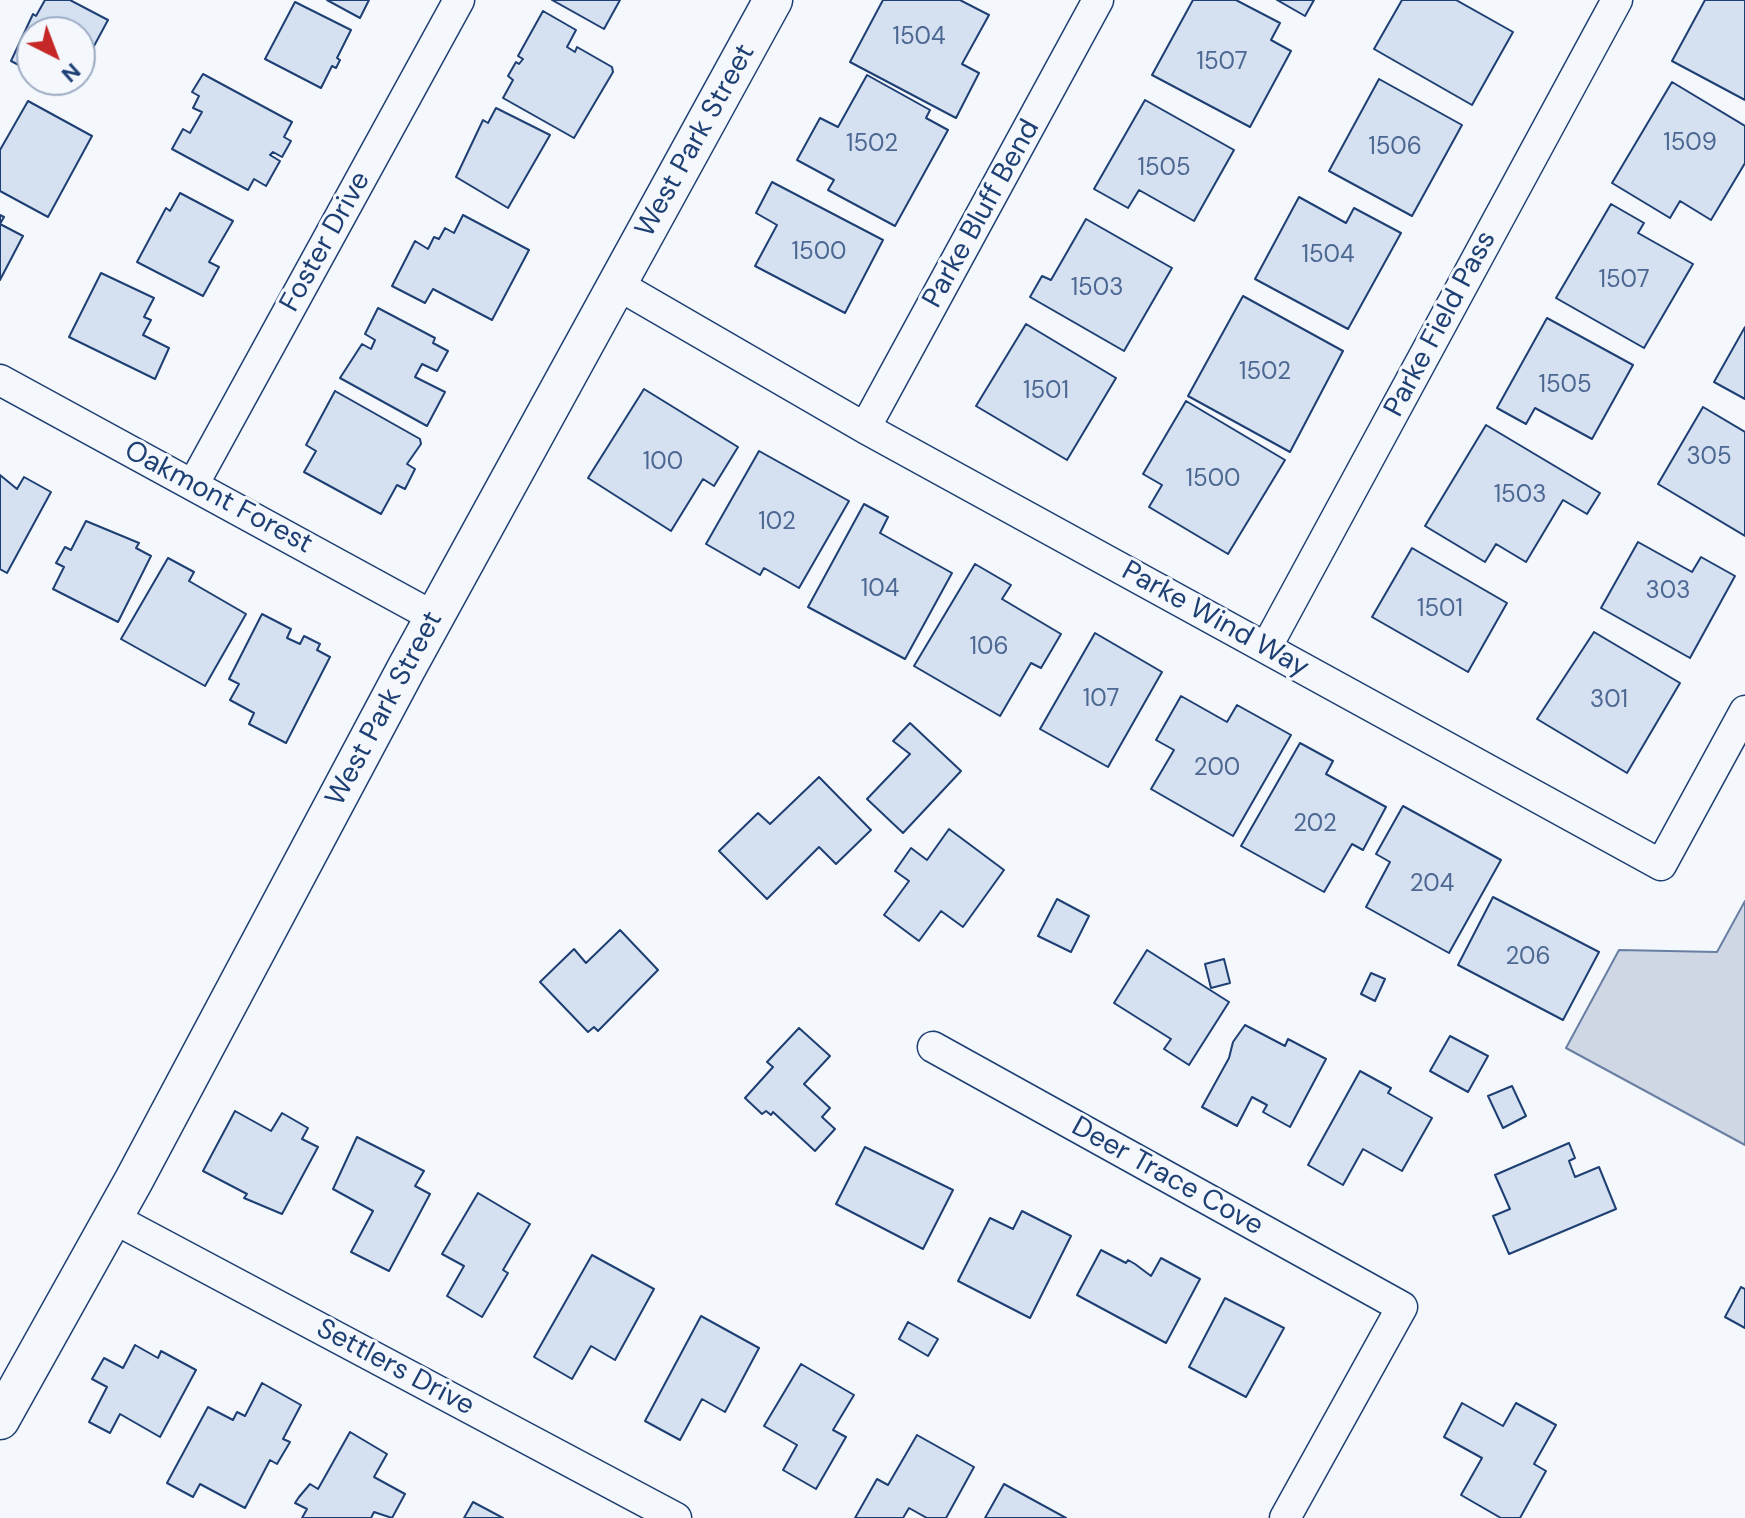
<!DOCTYPE html>
<style>
body{margin:0}
#map{position:relative;width:1745px;height:1518px;overflow:hidden;background:#f4f7fb;font-family:"DM Sans",sans-serif}
canvas{display:block}
.north{position:absolute;left:16px;top:16px;width:80px;height:80px;box-sizing:border-box;background:#f4f7fb;border:2px solid #9eadc5;border-radius:50%;rotate:138deg;font-size:22px;font-weight:700;line-height:32px;text-align:center;color:#1d3f73}
.north::after{content:'';display:block;margin:auto;width:28px;height:36px;background:#c62828;clip-path:polygon(50% 0,100% 100%,50% 72%,0 100%)}
</style>
<div id="map">
<canvas width="1745" height="1518"></canvas>
<div class="north">N</div>
</div>
<script>
const ctx = document.querySelector('canvas').getContext('2d');
ctx.lineJoin = 'round';
function fill(path, color) { ctx.fillStyle = color; ctx.fill(path, 'evenodd'); }
const shape = rows => new Path2D(rows.map(r => 'M' + r).join(''));
function trace(path, color, width, dash) { ctx.strokeStyle = color; ctx.lineWidth = width; ctx.lineCap = dash ? 'butt' : 'round'; ctx.setLineDash(dash || []); ctx.stroke(path); }
function write(font, color, halo, rows, align = 'center') {
  ctx.font = font + ' "DM Sans",sans-serif'; ctx.lineWidth = 6; ctx.setLineDash([]); ctx.textBaseline = 'middle'; ctx.strokeStyle = halo; ctx.fillStyle = color; for (const [text, x, y, turn = 0] of rows) {
    ctx.save(); ctx.translate(x, y); ctx.rotate((+turn || 0) * Math.PI / 180); ctx.textAlign = isNaN(turn) ? turn : align; if (halo) ctx.strokeText(text, 0, 0); ctx.fillText(text, 0, 0); ctx.restore();
  }
}
const water = shape([
 [1745,901,1745,1145,1566,1048,1619,950,1717,952,1745,901]
]);
const building = shape([
 [45,0,70,0,108,20,80,72,80,32,32,32,32,72,11,61,33,14,36,16,45,0],
 [327,0,369,0,360,18,327,0],
 [552,0,620,0,604,29,552,0],
 [883,0,960,0,989,15,962,64,979,73,956,118,850,62,883,0],
 [1193,0,1236,0,1280,23,1271,40,1291,51,1250,127,1152,75,1193,0],
 [1277,0,1314,0,1305,16,1277,0],
 [1402,0,1456,0,1513,32,1472,105,1374,49,1402,0],
 [1705,0,1745,0,1745,100,1672,61,1705,0],
 [295,2,351,30,337,58,340,60,336,68,332,66,321,88,265,59,295,2],
 [543,11,576,30,567,47,575,52,577,47,612,67,613,72,574,138,503,98,513,80,508,76,516,62,519,64,523,59,518,56,543,11],
 [203,74,292,122,284,137,291,141,282,157,273,152,270,155,280,161,266,186,254,179,248,190,172,149,183,129,190,133,202,112,193,108,199,96,192,92,203,74],
 [867,75,930,110,926,118,948,130,895,226,828,190,834,180,797,160,820,118,838,127,867,75],
 [1379,79,1462,125,1412,216,1329,171,1379,79],
 [46,80,76,80,69,92,46,80],
 [1672,82,1745,126,1745,163,1711,220,1680,201,1670,218,1612,183,1672,82],
 [1145,100,1234,150,1194,221,1139,190,1128,208,1094,189,1145,100],
 [28,101,92,136,48,217,0,191,0,150,28,101],
 [496,108,550,135,508,208,456,177,483,120,488,123,496,108],
 [772,182,883,240,845,313,755,266,777,225,756,213,772,182],
 [180,193,233,221,209,262,219,267,203,296,137,262,166,208,170,211,180,193],
 [1299,197,1346,223,1354,208,1401,233,1348,329,1255,279,1299,197],
 [1611,204,1644,223,1638,233,1693,264,1644,348,1556,298,1611,204],
 [0,215,4,217,0,224,23,236,0,280,0,215],
 [463,215,529,250,492,320,433,289,425,303,392,286,415,241,428,249,434,237,439,239,445,228,454,233,463,215],
 [1086,219,1172,268,1124,351,1030,297,1042,276,1051,280,1086,219],
 [101,273,154,298,144,317,151,320,143,335,169,348,155,379,69,337,101,273],
 [1243,296,1343,351,1290,452,1188,396,1243,296],
 [378,308,435,338,433,343,448,351,437,371,422,364,415,377,445,392,427,426,340,378,362,344,371,349,375,340,365,334,378,308],
 [1547,318,1633,365,1592,439,1535,408,1526,424,1497,408,1547,318],
 [1026,324,1116,378,1067,460,976,406,1026,324],
 [1745,327,1745,399,1714,382,1745,327],
 [644,389,738,447,714,486,703,479,671,531,588,478,644,389],
 [335,391,420,439,421,444,407,464,415,469,405,489,397,485,381,514,304,472,316,451,306,445,335,391],
 [1186,401,1285,460,1228,554,1149,507,1162,485,1143,474,1186,401],
 [1703,407,1745,432,1745,536,1658,484,1703,407],
 [1486,425,1600,493,1587,514,1563,500,1526,562,1496,544,1485,562,1425,526,1486,425],
 [759,451,849,501,799,588,764,568,760,575,706,544,759,451],
 [0,475,17,489,24,477,51,492,7,573,0,569,0,475],
 [864,504,888,517,880,533,952,573,905,659,808,607,864,504],
 [86,521,139,543,136,548,151,556,118,622,53,589,64,567,56,563,65,547,71,550,86,521],
 [1638,542,1692,572,1701,557,1735,576,1690,658,1601,608,1638,542],
 [1412,548,1507,603,1468,672,1372,617,1412,548],
 [168,558,194,572,189,581,246,614,205,686,121,639,168,558],
 [975,564,1011,585,1002,599,1061,634,1041,668,1031,663,1000,716,914,666,975,564],
 [262,614,291,629,287,638,300,644,304,636,320,644,317,650,330,657,286,743,249,724,254,713,230,700,239,684,229,679,262,614],
 [1594,632,1680,683,1627,773,1537,719,1594,632],
 [1095,633,1162,672,1108,767,1040,729,1095,633],
 [1181,696,1227,722,1237,705,1291,735,1233,836,1151,789,1174,750,1156,740,1181,696],
 [910,723,961,771,903,833,867,799,910,754,893,741,910,723],
 [1300,743,1333,761,1326,774,1386,807,1363,850,1352,844,1324,892,1241,846,1300,743],
 [819,777,871,830,836,864,819,847,767,899,719,851,758,813,770,824,819,777],
 [1403,806,1501,860,1449,953,1366,907,1390,862,1376,854,1403,806],
 [949,829,1004,870,963,927,941,911,919,941,884,915,909,881,895,871,911,848,927,860,949,829],
 [1493,897,1599,952,1563,1020,1458,965,1493,897],
 [1057,899,1089,916,1071,952,1038,936,1057,899],
 [620,930,658,970,598,1031,594,1027,588,1032,540,982,574,949,586,963,620,930],
 [1147,950,1229,1002,1189,1065,1164,1049,1171,1039,1114,1003,1147,950],
 [1224,959,1230,983,1211,988,1205,964,1224,959],
 [1371,973,1385,979,1375,1001,1361,994,1371,973],
 [1245,1025,1285,1046,1288,1039,1326,1059,1290,1127,1263,1112,1267,1105,1252,1097,1237,1126,1202,1107,1229,1058,1233,1042,1245,1025],
 [799,1028,830,1056,804,1084,830,1108,822,1117,835,1129,815,1151,773,1112,771,1115,766,1111,762,1114,745,1098,773,1067,767,1062,799,1028],
 [1450,1036,1488,1056,1468,1092,1430,1071,1450,1036],
 [1360,1071,1391,1088,1388,1093,1432,1118,1402,1171,1363,1149,1343,1185,1308,1165,1360,1071],
 [1512,1086,1526,1116,1503,1128,1488,1096,1512,1086],
 [235,1111,271,1131,282,1113,308,1128,302,1139,318,1147,282,1214,244,1198,247,1194,203,1171,235,1111],
 [357,1137,424,1171,415,1186,430,1194,389,1271,351,1252,373,1211,333,1189,357,1137],
 [1569,1143,1575,1158,1569,1161,1575,1177,1599,1167,1616,1209,1509,1254,1493,1216,1510,1209,1495,1175,1569,1143],
 [865,1147,953,1190,923,1249,836,1204,865,1147],
 [478,1193,530,1224,503,1270,508,1273,482,1317,447,1296,464,1266,442,1254,478,1193],
 [1022,1211,1071,1236,1030,1318,958,1281,990,1218,1013,1229,1022,1211],
 [1101,1250,1126,1263,1128,1260,1135,1264,1151,1276,1161,1258,1200,1279,1166,1343,1077,1295,1101,1250],
 [592,1255,654,1289,615,1360,591,1346,572,1379,534,1357,592,1255],
 [1741,1287,1745,1289,1745,1328,1725,1317,1741,1287],
 [1225,1298,1284,1328,1246,1397,1189,1367,1225,1298],
 [701,1316,759,1348,725,1412,702,1399,680,1440,645,1421,701,1316],
 [908,1322,938,1339,928,1356,899,1339,908,1322],
 [135,1345,158,1358,161,1351,196,1370,160,1437,120,1414,110,1433,89,1422,107,1387,92,1379,104,1358,123,1368,135,1345],
 [801,1364,854,1395,833,1430,846,1437,816,1489,783,1470,797,1445,764,1426,801,1364],
 [262,1383,301,1405,283,1439,290,1442,277,1464,270,1460,245,1508,200,1484,193,1497,167,1483,208,1407,233,1420,237,1412,245,1416,262,1383],
 [1462,1403,1503,1426,1516,1403,1556,1425,1534,1464,1546,1471,1520,1518,1501,1518,1461,1495,1482,1458,1444,1437,1462,1403],
 [350,1432,387,1454,374,1477,405,1494,392,1518,374,1512,371,1518,302,1518,307,1509,295,1503,299,1497,310,1484,318,1489,350,1432],
 [917,1435,974,1467,946,1518,927,1518,909,1508,903,1518,855,1518,877,1479,888,1485,917,1435],
 [1004,1484,1066,1518,985,1518,1004,1484],
 [473,1502,503,1518,464,1518,473,1502]
]);
const minor = shape([
 [618,285,865,428,1661,865,1745,711],
 [0,380,434,617],
 [865,428,1098,0],
 [193,485,459,0],
 [1266,648,1617,0],
 [933,1047,1402,1307,1285,1518],
 [113,1218,676,1518]
]);
const tertiary = shape([
 [0,1420,134,1180,406,669,773,0]
]);
const numberNames = [
 ["1504",919,38],
 ["1507",1222,63],
 ["1509",1690,144],
 ["1502",872,145],
 ["1506",1395,148],
 ["1505",1164,169],
 ["1500",819,253],
 ["1504",1328,256],
 ["1507",1624,281],
 ["1503",1097,289],
 ["1502",1265,373],
 ["1505",1565,386],
 ["1501",1046,392],
 ["305",1709,458],
 ["100",663,463],
 ["1500",1213,480],
 ["1503",1520,496],
 ["102",777,523],
 ["104",880,590],
 ["303",1668,592],
 ["1501",1440,610],
 ["106",989,648],
 ["107",1101,700],
 ["301",1609,701],
 ["200",1217,769],
 ["202",1315,825],
 ["204",1432,885],
 ["206",1528,958]
];
const streetNames = [
 ["West Park Street",696,141,-61],
 ["Parke Bluff Bend",982,214,-61],
 ["Foster Drive",326,242,-61],
 ["Parke Field Pass",1441,324,-62],
 ["Oakmont Forest",218,498,28],
 ["Parke Wind Way",1215,620,29],
 ["West Park Street",385,709,-62],
 ["Deer Trace Cove",1167,1177,29],
 ["Settlers Drive",395,1368,28]
];
fill(water, '#cfd7e4');
trace(water, '#687fa3', 2);
fill(building, '#d5e0f0');
trace(building, '#1d3f73', 2);
trace(minor, '#1d3f73', 33);
trace(tertiary, '#1d3f73', 41);
trace(minor, '#f4f7fb', 30);
trace(tertiary, '#f4f7fb', 38);
write('24px', '#4b6792', null, numberNames);
write('28px', '#1d3f73', '#f4f7fb', streetNames);
</script>
